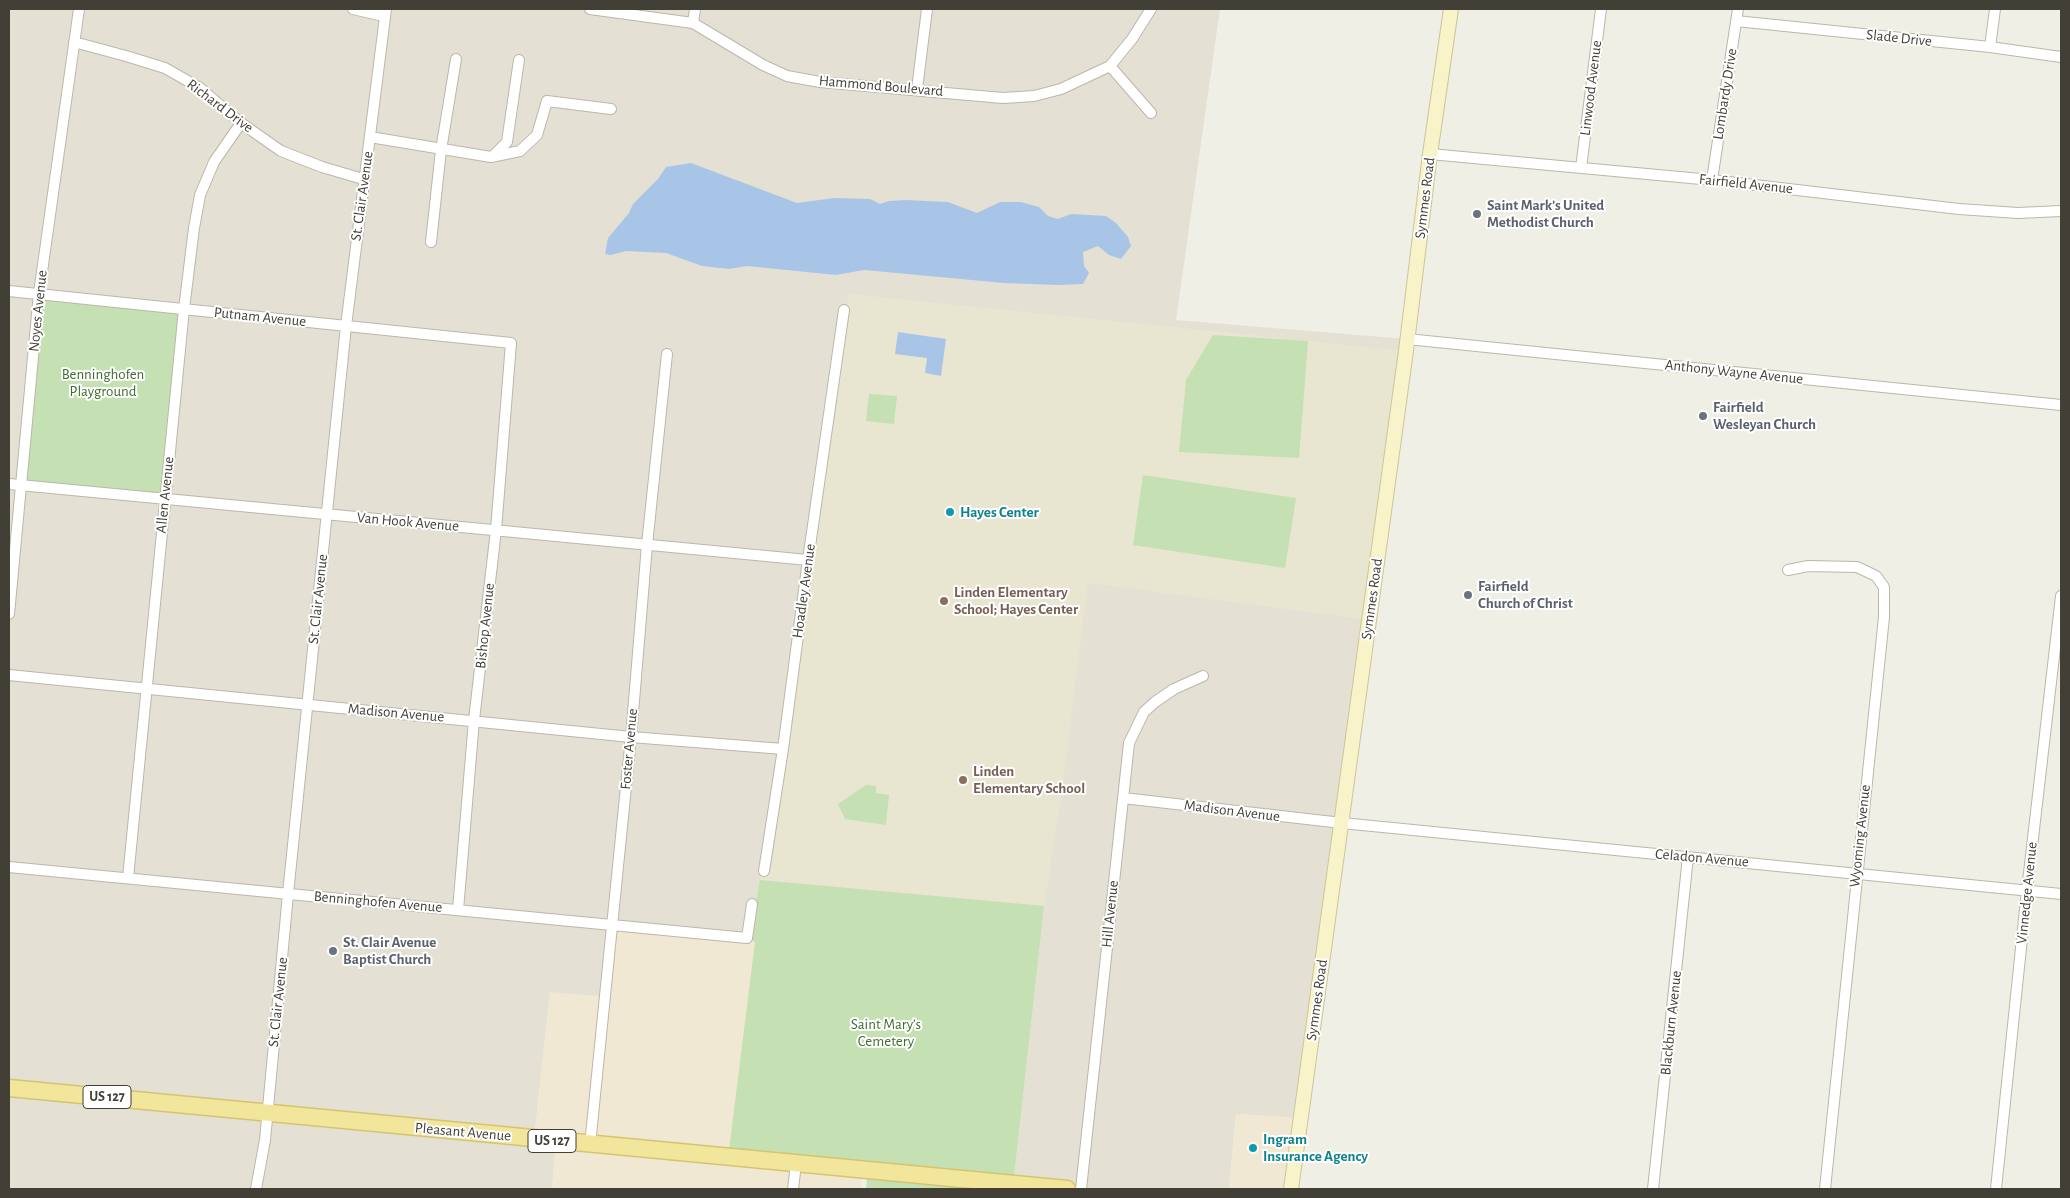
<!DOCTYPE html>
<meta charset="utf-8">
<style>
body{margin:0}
#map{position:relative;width:2070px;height:1198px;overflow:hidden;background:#f0efe5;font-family:"Alegreya Sans",sans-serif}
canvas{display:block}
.frame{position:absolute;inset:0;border:10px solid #423f36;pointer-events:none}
</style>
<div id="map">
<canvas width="2070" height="1198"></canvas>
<div class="frame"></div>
</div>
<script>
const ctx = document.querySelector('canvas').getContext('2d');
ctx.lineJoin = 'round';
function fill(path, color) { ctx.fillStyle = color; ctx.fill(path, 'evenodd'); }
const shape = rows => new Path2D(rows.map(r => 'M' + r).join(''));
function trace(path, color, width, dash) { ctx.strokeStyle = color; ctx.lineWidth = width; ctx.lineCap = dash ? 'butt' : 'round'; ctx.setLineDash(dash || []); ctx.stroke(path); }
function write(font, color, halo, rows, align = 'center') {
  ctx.font = font + ' "Alegreya Sans",sans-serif'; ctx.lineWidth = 4; ctx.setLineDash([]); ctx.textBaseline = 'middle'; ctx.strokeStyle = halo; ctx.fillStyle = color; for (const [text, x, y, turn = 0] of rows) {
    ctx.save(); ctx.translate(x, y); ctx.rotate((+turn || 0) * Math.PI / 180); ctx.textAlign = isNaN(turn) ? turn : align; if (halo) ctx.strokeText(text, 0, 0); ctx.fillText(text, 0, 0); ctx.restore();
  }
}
const residential = shape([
 [9,9,1220,9,1176,320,1407,339,1300,1118,1236,1114,1229,1189,1067,1189,979,1182,755,942,607,997,550,993,535,1131,557,1130,552,1189,9,1189]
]);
const commercial = shape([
 [614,930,756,942,727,1166,862,1177,861,1189,552,1189,557,1131,535,1131,550,992,607,997],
 [1236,1114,1300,1118,1291,1189,1229,1189]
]);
const education = shape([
 [850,294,1406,351,1369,620,1088,583,1062,792,1044,906,760,880,783,749,844,310]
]);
const green = shape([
 [39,293,184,309,165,499,22,485],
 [1213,335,1308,341,1299,458,1179,452,1186,380],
 [869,394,897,396,894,424,866,421],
 [1143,475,1296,498,1285,568,1133,545],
 [866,785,876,786,876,793,889,795,886,825,845,819,838,804],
 [760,880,1044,906,1013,1185,979,1182,978,1189,866,1189,868,1172,728,1158,755,942,750,938]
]);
const water = shape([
 [691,163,797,203,834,198,870,199,880,204,889,201,906,200,948,202,977,213,1000,202,1021,202,1039,207,1048,216,1058,219,1071,214,1106,216,1116,223,1128,237,1131,246,1121,259,1109,255,1098,246,1083,252,1084,266,1089,273,1083,284,1058,285,1004,283,864,270,836,275,747,266,729,269,702,266,666,253,626,251,611,255,605,254,608,238,629,213,633,204,658,179,666,167],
 [898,332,946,339,941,376,925,373,927,358,895,354]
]);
const street = shape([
 [353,9,384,16],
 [590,9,693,23,763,65,787,76,820,82,1003,98,1034,96,1061,89,1110,66,1132,39,1151,9],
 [1736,21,1990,47,2061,57],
 [693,23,695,9],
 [74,42,126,56,165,68,200,88,241,123,281,151,322,167,363,179],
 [1990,47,1995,9],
 [1110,66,1151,113],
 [917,89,927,9],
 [370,137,491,157,520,151,537,135,547,101,611,109],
 [1430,154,1712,180,1959,209,2018,213,2061,211],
 [494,155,507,142,519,60],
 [1581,168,1601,9],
 [1712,180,1738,9],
 [431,242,441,150,456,59],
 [9,291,511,343,496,530,474,720,458,910],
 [1407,339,2061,405],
 [9,484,808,560],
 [1788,570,1808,566,1857,567,1876,576,1884,587,1884,617,1825,1189],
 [9,614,39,293,79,9],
 [9,675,631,737,783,749],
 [1123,798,1342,823,2061,894],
 [9,867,747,938,752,904],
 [764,871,783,749,808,560,844,310],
 [128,878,184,309,194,228,200,195,214,162,241,123],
 [590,1145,631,737,647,545,667,354],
 [256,1189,265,1140,288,894,346,326,386,9],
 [793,1189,796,1164],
 [1081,1189,1129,743,1144,712,1155,702,1174,689,1203,676],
 [1653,1189,1688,857],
 [1996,1189,2027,890,2061,596]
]);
const secondary = shape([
 [1291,1189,1406,351,1430,154,1451,9]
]);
const primary = shape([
 [9,1088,1067,1189]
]);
const markers = [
 [1477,214,5,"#6b7280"],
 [1703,416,5,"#6b7280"],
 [950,512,5,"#0f9aa8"],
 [1468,595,5,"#6b7280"],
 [944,601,5,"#8d6e63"],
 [963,780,5,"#8d6e63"],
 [333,951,5,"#6b7280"],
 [1253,1148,5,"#0f9aa8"]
];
const shields = [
 [107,1097,48],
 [552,1141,48]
];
const shieldNames = [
 ["US 127",107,1097],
 ["US 127",552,1141]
];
const streetNames = [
 ["Slade Drive",1899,38,6],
 ["Hammond Boulevard",881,86,5],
 ["Linwood Avenue",1591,88,-83],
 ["Lombardy Drive",1725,94,-81],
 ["Richard Drive",220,106,37],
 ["Fairfield Avenue",1746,184,6],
 ["St. Clair Avenue",362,196,-82],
 ["Symmes Road",1425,198,-83],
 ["Noyes Avenue",38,311,-84],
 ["Putnam Avenue",260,317,6],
 ["Anthony Wayne Avenue",1734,372,6],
 ["Allen Avenue",165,495,-84],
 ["Van Hook Avenue",408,522,5],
 ["Hoadley Avenue",804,591,-82],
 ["St. Clair Avenue",318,599,-84],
 ["Symmes Road",1372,599,-82],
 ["Bishop Avenue",485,626,-84],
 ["Madison Avenue",396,713,5],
 ["Foster Avenue",629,749,-85],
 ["Madison Avenue",1232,811,7],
 ["Wyoming Avenue",1860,836,-84],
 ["Celadon Avenue",1702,858,5],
 ["Vinnedge Avenue",2027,893,-84],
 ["Benninghofen Avenue",378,902,5],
 ["Hill Avenue",1110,914,-84],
 ["Symmes Road",1317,1000,-82],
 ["St. Clair Avenue",278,1002,-84],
 ["Blackburn Avenue",1671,1023,-84],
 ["Pleasant Avenue",463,1132,5]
];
const worshipNames = [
 ["Saint Mark’s United",1487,205],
 ["Methodist Church",1487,222],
 ["Fairfield",1713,407],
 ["Wesleyan Church",1713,424],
 ["Fairfield",1478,586],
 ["Church of Christ",1478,603],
 ["St. Clair Avenue",343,942],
 ["Baptist Church",343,959]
];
const parkNames = [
 ["Benninghofen",103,374],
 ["Playground",103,391],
 ["Saint Mary’s",886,1024],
 ["Cemetery",886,1041]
];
const cultureNames = [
 ["Hayes Center",960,512],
 ["Ingram",1263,1139],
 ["Insurance Agency",1263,1156]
];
const educationNames = [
 ["Linden Elementary",954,592],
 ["School; Hayes Center",954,609],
 ["Linden",973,771],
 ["Elementary School",973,788]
];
fill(residential, '#e4e1d4');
fill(commercial, '#f0e8d2');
fill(education, '#e8e5d1');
fill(green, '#c5e0b2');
fill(water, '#a8c5e7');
trace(street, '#bbb7a9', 12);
trace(secondary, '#cbc599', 16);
trace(primary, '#d5c46f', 19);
trace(street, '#fff', 10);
trace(secondary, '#f8f3c8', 14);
trace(primary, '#f2e59c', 16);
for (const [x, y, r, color] of markers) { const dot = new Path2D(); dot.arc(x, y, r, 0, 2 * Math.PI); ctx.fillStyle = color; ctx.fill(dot); trace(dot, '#fff', 2); }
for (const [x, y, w] of shields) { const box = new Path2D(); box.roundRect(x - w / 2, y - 11.5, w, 23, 4); ctx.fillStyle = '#fff'; ctx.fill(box); trace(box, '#423f36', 1); }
write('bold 14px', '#423f36', null, shieldNames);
write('15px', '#423f36', '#fff', streetNames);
write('bold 15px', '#5b616d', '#fff', worshipNames, 'left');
write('15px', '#3f6d30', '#fff', parkNames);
write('bold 15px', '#0d838f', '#fff', cultureNames, 'left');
write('bold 15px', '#785e54', '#fff', educationNames, 'left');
</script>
